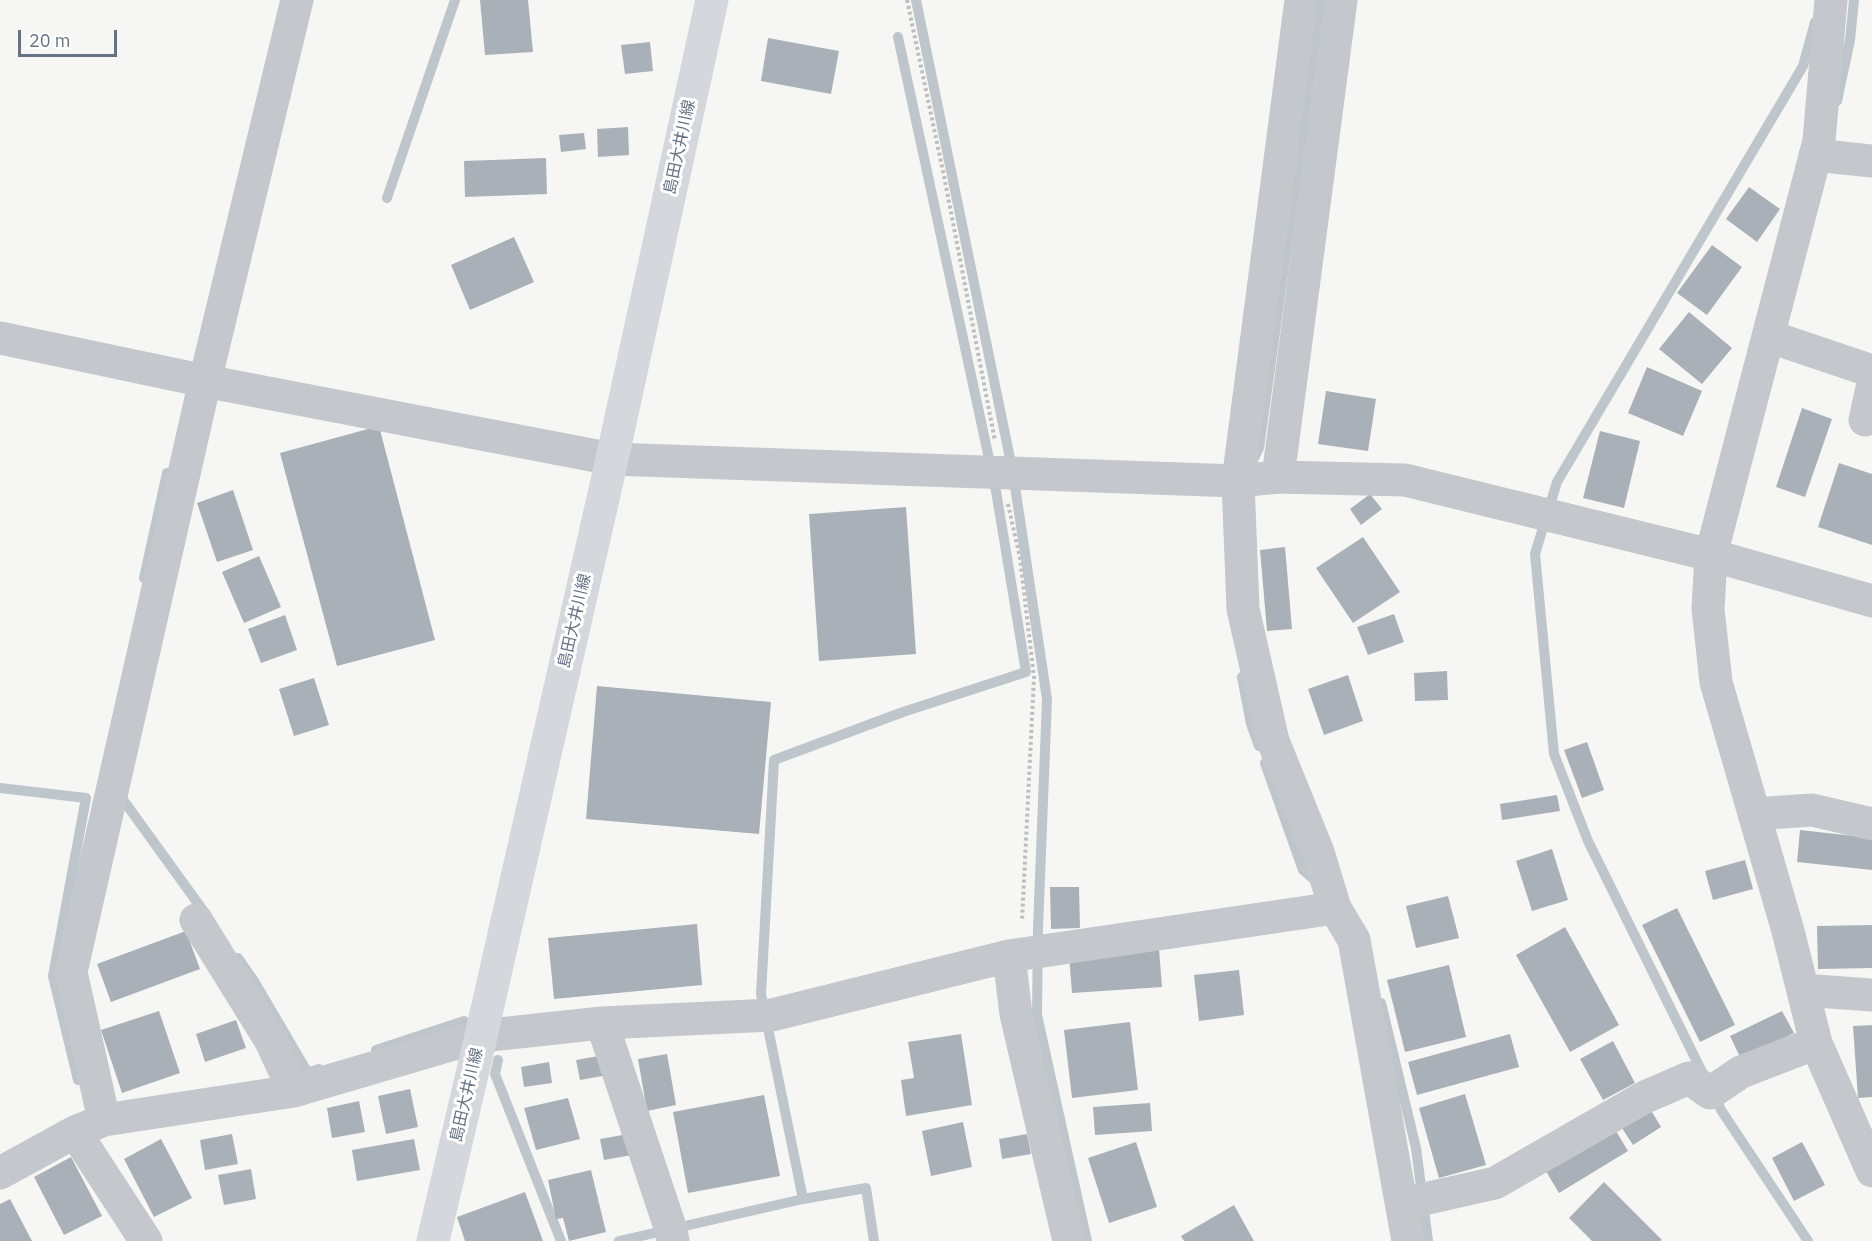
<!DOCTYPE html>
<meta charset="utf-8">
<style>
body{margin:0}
#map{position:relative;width:1872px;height:1241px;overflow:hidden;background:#f6f7f4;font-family:"IBM Plex Sans",sans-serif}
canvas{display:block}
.scale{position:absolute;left:18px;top:30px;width:99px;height:27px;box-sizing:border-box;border:3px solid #667384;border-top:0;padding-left:8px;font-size:18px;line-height:21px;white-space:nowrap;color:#667384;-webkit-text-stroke:4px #fff;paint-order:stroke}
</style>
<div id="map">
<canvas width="1872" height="1241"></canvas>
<div class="scale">20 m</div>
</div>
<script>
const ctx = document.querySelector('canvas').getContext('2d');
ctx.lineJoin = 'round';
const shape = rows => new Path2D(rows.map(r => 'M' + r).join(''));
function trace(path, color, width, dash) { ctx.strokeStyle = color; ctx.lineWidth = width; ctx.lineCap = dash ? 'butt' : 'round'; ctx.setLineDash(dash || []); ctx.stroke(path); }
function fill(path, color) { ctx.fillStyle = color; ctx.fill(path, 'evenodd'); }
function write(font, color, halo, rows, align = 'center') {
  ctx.font = font + ' "IBM Plex Sans","Noto Sans JP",sans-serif'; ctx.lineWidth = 6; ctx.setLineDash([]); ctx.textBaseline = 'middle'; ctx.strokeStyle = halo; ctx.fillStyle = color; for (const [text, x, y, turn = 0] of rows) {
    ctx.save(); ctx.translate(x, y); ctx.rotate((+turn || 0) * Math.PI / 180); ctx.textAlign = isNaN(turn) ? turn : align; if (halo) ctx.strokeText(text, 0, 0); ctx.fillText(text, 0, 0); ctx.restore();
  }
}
const stream = shape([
 [916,0,1013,473,1047,699,1038,928,1037,1015,1087,1241],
 [1837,101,1850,40,1854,0],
 [387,198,455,0],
 [1252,462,1259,448,1321,0],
 [144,578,167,473],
 [1242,677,1251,724,1259,746],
 [1265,763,1303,870,1317,882],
 [0,788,86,798,53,976,78,1080],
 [116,794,124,801,207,916],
 [238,958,254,981,308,1073,319,1069],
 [1381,1003,1416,1148,1428,1241],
 [376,1050,464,1021],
 [498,1060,495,1074,561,1241],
 [1704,1076,1588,841,1554,754,1535,554,1557,482,1803,66,1815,22],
 [1714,1095,1721,1110,1808,1241],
 [803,1199,761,994,774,760,903,712,1026,672,996,491,898,37],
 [619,1241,803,1199,866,1188,874,1241]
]);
const building = shape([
 [480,0,528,0,533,52,485,55],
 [768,38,839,51,831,94,761,81],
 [650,42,653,71,625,74,621,45],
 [628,127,629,155,598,157,597,129],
 [584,133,586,149,561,152,559,135],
 [546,158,547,194,465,197,464,161],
 [1749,187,1780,209,1757,242,1726,219],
 [514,237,534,282,470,310,451,265],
 [1712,245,1742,267,1707,315,1677,293],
 [1689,312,1732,348,1702,384,1659,349],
 [1647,367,1702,391,1683,436,1628,413],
 [1326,391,1376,399,1368,451,1318,444],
 [1802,408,1832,419,1805,497,1776,487],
 [379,426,435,640,337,666,280,453],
 [1600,431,1640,441,1624,508,1583,498],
 [1839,463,1872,474,1872,545,1818,527],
 [233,490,253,550,217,562,197,503],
 [1370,494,1382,509,1361,525,1350,509],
 [906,507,916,654,819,661,809,514],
 [1363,537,1400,592,1353,623,1316,568],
 [1285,547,1292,629,1267,631,1260,550],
 [259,556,281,607,244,623,222,572],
 [1394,614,1404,642,1368,655,1357,627],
 [285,615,297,650,261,663,248,629],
 [1447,671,1448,700,1415,701,1414,673],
 [1348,675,1363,721,1324,735,1308,689],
 [314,678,329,725,294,736,279,689],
 [597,686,771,702,759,834,586,819],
 [1587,742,1604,790,1582,798,1564,750],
 [1557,795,1560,811,1502,820,1500,804],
 [1800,830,1872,838,1872,870,1797,862],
 [1552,849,1568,900,1532,911,1516,861],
 [1745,860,1753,889,1713,900,1705,871],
 [1050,887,1079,887,1080,928,1051,929],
 [1448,896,1459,938,1416,948,1406,906],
 [1677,908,1735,1025,1700,1042,1642,925],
 [697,924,702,985,554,999,548,938],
 [1872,925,1872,968,1818,969,1817,926],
 [1565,927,1619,1025,1570,1052,1516,955],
 [186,931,200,969,111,1002,97,964],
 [1159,949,1162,987,1072,993,1069,956],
 [1449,965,1466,1037,1405,1052,1387,980],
 [1239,970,1244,1015,1199,1021,1194,975],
 [159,1011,180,1073,122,1093,101,1030],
 [1782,1011,1794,1033,1741,1059,1730,1036],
 [236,1020,246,1048,205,1062,196,1034],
 [1130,1022,1138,1090,1072,1098,1064,1030],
 [1872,1025,1872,1097,1858,1098,1853,1026],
 [961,1034,972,1105,906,1116,901,1080,914,1078,908,1042],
 [1510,1034,1519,1067,1417,1095,1408,1062],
 [1613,1041,1635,1083,1603,1100,1580,1059],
 [667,1054,676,1105,647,1111,638,1059],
 [604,1055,608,1075,580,1080,576,1060],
 [549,1062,552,1083,524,1087,521,1067],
 [410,1089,418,1127,386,1134,378,1096],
 [1465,1094,1486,1165,1439,1178,1419,1108],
 [764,1095,780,1176,688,1193,673,1112],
 [568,1098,580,1139,536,1150,524,1108],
 [359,1101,365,1132,332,1138,327,1108],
 [1150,1103,1152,1131,1095,1135,1093,1107],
 [1649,1107,1661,1127,1633,1145,1620,1125],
 [963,1122,972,1167,931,1176,922,1131],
 [1613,1126,1628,1151,1559,1193,1544,1168],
 [232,1134,238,1164,205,1170,200,1140],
 [628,1134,632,1155,604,1160,600,1139],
 [1027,1134,1031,1154,1002,1159,999,1139],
 [161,1139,192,1198,154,1217,124,1159],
 [414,1139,420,1170,357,1181,352,1150],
 [1136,1142,1157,1207,1109,1223,1088,1158],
 [1802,1142,1825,1185,1794,1201,1772,1158],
 [71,1157,102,1216,64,1235,34,1177],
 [251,1169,256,1199,224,1205,218,1175],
 [591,1170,606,1232,569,1241,563,1218,556,1219,548,1180],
 [1604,1182,1662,1240,1660,1241,1592,1241,1569,1218],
 [525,1192,543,1241,465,1241,457,1217],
 [10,1199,32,1241,0,1241,0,1204],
 [1234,1205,1254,1241,1184,1241,1181,1236]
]);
const path = shape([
 [907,0,944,176,995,441],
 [1008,504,1020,558,1034,677,1022,921]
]);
const minor = shape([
 [1301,0,1238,481,1243,609,1273,741,1318,852,1335,908,1354,940,1408,1241],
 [1831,0,1819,141,1711,555,1708,609,1716,682,1788,931,1816,1043,1872,1171],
 [1815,155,1872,161],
 [1768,336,1872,371],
 [0,338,205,381,612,459,1238,481,1278,477,1405,480,1711,555,1872,601],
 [1865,420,1872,388],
 [1278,477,1341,0],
 [1754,814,1812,810,1872,824],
 [196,920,271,1041,294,1091],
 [1009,956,1016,1014,1069,1241],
 [1803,990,1872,995],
 [602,1023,671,1230,673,1241],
 [104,1120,71,972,205,381,297,0],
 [75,1132,146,1241],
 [0,1173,75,1132,104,1120,294,1091,481,1036,602,1023,772,1015,1009,956,1335,908],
 [1402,1204,1495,1183,1645,1097,1689,1078,1710,1093,1741,1072,1816,1043]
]);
const secondary = shape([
 [433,1241,481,1036,612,459,712,0]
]);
const streetNames = [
 ["島田大井川線",680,147,-78],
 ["島田大井川線",575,621,-77],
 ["島田大井川線",467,1095,-77]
];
trace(stream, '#bec6cb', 10);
fill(building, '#aab0b8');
trace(path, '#bcbec0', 4, [3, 3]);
trace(minor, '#c4c7cb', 33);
trace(secondary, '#d4d8dc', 33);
write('16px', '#667384', '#fff', streetNames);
</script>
